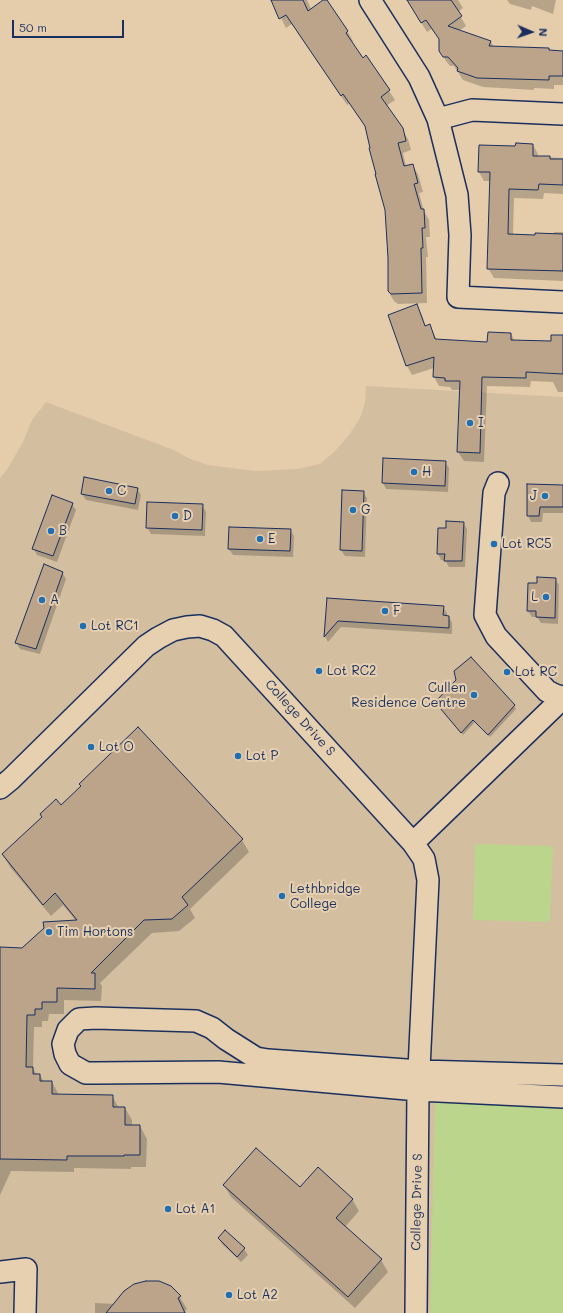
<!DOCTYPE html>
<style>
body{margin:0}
#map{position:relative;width:563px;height:1313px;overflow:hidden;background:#e5cdab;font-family:Mali,sans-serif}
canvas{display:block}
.north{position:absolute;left:511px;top:12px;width:40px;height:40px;-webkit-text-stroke:3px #e6d0b0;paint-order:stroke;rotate:92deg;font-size:11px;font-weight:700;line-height:16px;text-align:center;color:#1b2f5e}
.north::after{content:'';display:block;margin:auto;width:14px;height:18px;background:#1b2f5e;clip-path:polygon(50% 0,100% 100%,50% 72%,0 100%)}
.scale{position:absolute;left:12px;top:20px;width:112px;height:18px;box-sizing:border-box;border:2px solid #1b2f5e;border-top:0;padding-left:5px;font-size:12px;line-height:14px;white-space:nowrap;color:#1b2f5e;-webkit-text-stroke:3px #e6d0b0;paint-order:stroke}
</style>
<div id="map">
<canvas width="563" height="1313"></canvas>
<div class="north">N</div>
<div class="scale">50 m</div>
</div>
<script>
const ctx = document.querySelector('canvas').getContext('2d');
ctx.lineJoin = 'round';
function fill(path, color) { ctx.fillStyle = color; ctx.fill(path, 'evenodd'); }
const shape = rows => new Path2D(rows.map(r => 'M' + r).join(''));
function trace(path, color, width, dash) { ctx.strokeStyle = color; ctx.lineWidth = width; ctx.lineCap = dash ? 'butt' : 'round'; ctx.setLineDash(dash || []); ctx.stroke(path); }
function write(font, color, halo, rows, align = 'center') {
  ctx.font = font + ' Mali,sans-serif'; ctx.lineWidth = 4; ctx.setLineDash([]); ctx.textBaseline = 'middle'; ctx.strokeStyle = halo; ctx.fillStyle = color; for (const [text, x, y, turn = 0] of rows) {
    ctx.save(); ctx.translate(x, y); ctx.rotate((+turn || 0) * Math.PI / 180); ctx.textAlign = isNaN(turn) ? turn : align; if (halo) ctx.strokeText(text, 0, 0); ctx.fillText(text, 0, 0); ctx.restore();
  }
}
const built = shape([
 [366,386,563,397,563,1313,0,1313,0,478,8,468,23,442,32,420,46,402,174,450,188,458,208,465,255,471,297,469,320,464,334,452,349,435,360,418,365,403]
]);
const green = shape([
 [475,844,553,846,550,922,473,920],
 [435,1099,563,1104,563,1313,430,1313]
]);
const shadow = shape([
 [272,0,307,0,311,9,326,1,348,32,353,41,352,42,362,59,366,56,395,100,386,106,408,139,411,150,403,153,406,166,412,165,418,174,423,192,419,193,424,211,429,220,430,237,426,237,428,257,426,257,427,303,398,304,394,301,388,291,389,258,386,210,366,128,350,103,347,105,292,24,286,28],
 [407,0,458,0,463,8,458,12,466,26,459,31,491,42,494,47,549,48,550,51,563,52,563,85,554,85,554,89,534,88,534,90,483,87,463,80,454,66,450,66,446,61,440,51,440,40,432,29,427,32],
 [507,0,556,0,553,14,532,6,531,10,510,4],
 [533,145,538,154,538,157,563,158,563,194,544,193,543,199,514,198,513,235,554,235,554,232,563,232,563,281,494,278,488,268,491,181,484,181,479,172,516,147],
 [417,306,422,315,426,327,430,326,437,340,488,343,511,334,515,341,552,342,563,336,563,392,558,392,553,382,531,381,530,387,487,386,484,462,464,461,458,452,461,390,452,390,450,387,439,386,434,377,434,368,412,375,407,366,389,315],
 [384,459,445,462,449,468,448,492,386,489,383,483],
 [563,486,563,513,543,513,542,522,531,522,528,515],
 [137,489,141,495,138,510,86,500,82,494],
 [363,492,367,498,365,557,345,556,341,550],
 [72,504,76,510,57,562,37,555,34,549],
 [202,505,206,512,205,536,151,534,147,527],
 [463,523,467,529,465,567,449,567,445,560,441,560,438,554,447,529],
 [290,530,294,536,293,557,233,555,229,549],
 [62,572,66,579,40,654,20,649,16,643],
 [555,579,559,585,558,624,541,623,537,617,532,617,528,611,538,584],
 [328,599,443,607,447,613,447,617,449,617,452,623,452,634,341,627,328,642,325,636],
 [438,705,514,706,516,709,490,737,475,722,463,735],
 [60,807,242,840,249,852,190,909,195,918,179,931,152,933,100,983,102,986,101,1001,64,1000,64,1014,49,1014,48,1021,42,1021,42,1027,34,1027,33,1068,37,1075,40,1075,44,1082,52,1082,59,1095,112,1096,119,1108,125,1108,132,1120,132,1126,140,1126,147,1139,146,1167,131,1167,131,1169,74,1168,74,1172,11,1171,0,1195,0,948,22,949,76,921,63,905,51,916,10,867,3,855],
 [224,1185,300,1188,352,1199,359,1211,345,1227,381,1260,388,1272,355,1308,231,1197],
 [225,1231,244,1249,248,1255,241,1262,222,1244,219,1238],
 [176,1291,187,1309,185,1311,186,1313,95,1313,95,1303,115,1304]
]);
const building = shape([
 [271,0,303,0,308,11,323,0,327,0,348,31,346,33,363,58,366,55,390,90,381,97,403,128,406,141,398,143,404,166,413,164,418,183,414,184,421,209,424,209,425,228,422,228,423,248,421,248,422,293,391,294,388,291,388,258,385,210,375,174,376,174,369,148,370,148,365,126,343,94,341,96,286,15,279,19,271,0],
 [407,0,451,0,462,16,448,26,491,41,489,46,549,48,549,50,563,51,563,76,549,76,549,80,477,78,457,71,458,68,448,57,443,57,439,51,439,39,426,20,421,23,407,0],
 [516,143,533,144,533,156,550,156,550,159,563,159,563,185,539,184,538,190,509,189,508,234,535,235,535,233,563,234,563,271,487,269,490,172,478,172,479,145,515,146,516,143],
 [417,304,425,326,430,324,435,339,487,342,488,332,511,333,511,340,551,341,551,335,563,335,563,374,526,372,526,378,482,377,480,453,457,452,460,381,445,381,445,378,433,377,434,357,406,366,388,315,417,304],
 [383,458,446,461,445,486,382,483,383,458],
 [84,477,138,488,135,504,81,494,84,477],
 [527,484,563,485,563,507,540,507,539,516,527,516,527,484],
 [342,490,364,491,362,551,340,550,342,490],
 [52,495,73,503,53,556,32,549,52,495],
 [147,502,203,504,202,530,146,528,147,502],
 [446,521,464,522,462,561,444,561,445,554,437,554,438,528,446,528,446,521],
 [229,527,291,529,290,551,228,549,229,527],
 [44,564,63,572,36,649,15,643,44,564],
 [537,577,556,578,555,618,536,617,536,611,527,611,528,583,537,583,537,577],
 [327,598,444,606,443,615,449,616,449,628,338,621,324,637,327,598],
 [471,657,515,705,488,735,473,720,461,733,435,702,456,680,454,671,471,657],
 [138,727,243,839,182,897,188,905,172,919,144,920,91,973,95,973,95,989,57,988,57,1002,42,1002,42,1009,35,1009,35,1015,27,1015,26,1067,33,1067,33,1074,40,1074,40,1081,52,1081,52,1094,113,1095,113,1107,125,1107,125,1125,140,1125,140,1155,124,1155,124,1156,67,1156,67,1160,0,1159,0,947,22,948,44,928,43,922,77,920,55,893,43,905,2,854,42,817,40,814,56,799,61,805,81,786,79,784,138,727],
 [256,1148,300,1187,318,1167,353,1199,336,1218,382,1259,348,1297,223,1185,256,1148],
 [225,1230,245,1248,237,1257,218,1238,225,1230],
 [146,1281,159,1281,171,1286,181,1296,178,1298,185,1313,106,1313,124,1291,134,1284,146,1281]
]);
const minor = shape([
 [370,0,419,77,438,119,457,195,460,235,458,297,563,302],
 [438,119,472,110,563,114],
 [498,483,494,493,485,615,496,636,547,691,555,695,563,697],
 [0,788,11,779,146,646,158,638,173,630,187,627,200,626,213,630,224,636,413,843,424,859,428,880,418,1090,416,1313],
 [413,843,563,698],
 [563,1075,420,1071,268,1060,256,1058,226,1039,212,1028,196,1021,96,1018,79,1019,68,1030,63,1044,65,1054,70,1064,86,1073,94,1073,218,1072,418,1090,563,1097],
 [0,1272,26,1269,25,1313]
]);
const markers = [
 [470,423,4,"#1f6fb2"],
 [414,472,4,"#1f6fb2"],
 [109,491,4,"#1f6fb2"],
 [545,496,4,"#1f6fb2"],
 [353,510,4,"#1f6fb2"],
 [175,516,4,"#1f6fb2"],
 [51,531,4,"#1f6fb2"],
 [260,539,4,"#1f6fb2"],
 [494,544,4,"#1f6fb2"],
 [546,597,4,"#1f6fb2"],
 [42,600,4,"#1f6fb2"],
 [385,611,4,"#1f6fb2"],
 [83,626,4,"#1f6fb2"],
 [319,671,4,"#1f6fb2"],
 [507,672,4,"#1f6fb2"],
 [474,695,4,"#1f6fb2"],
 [91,747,4,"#1f6fb2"],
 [238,756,4,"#1f6fb2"],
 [282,896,4,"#1f6fb2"],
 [49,932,4,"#1f6fb2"],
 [168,1209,4,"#1f6fb2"],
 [229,1295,4,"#1f6fb2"]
];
const poiNames = [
 ["I",478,423],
 ["H",422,472],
 ["C",117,491],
 ["J",537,496,"right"],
 ["G",361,510],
 ["D",183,516],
 ["B",59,531],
 ["E",268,539],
 ["Lot RC5",502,544],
 ["L",538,597,"right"],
 ["A",50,600],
 ["F",393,611],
 ["Lot RC1",91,626],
 ["Lot RC2",327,671],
 ["Lot RC",515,672],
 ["Cullen",466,688,"right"],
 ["Residence Centre",466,703,"right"],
 ["Lot O",99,747],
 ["Lot P",246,756],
 ["Lethbridge",290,889],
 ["College",290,904],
 ["Tim Hortons",57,932],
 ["Lot A1",176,1209],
 ["Lot A2",237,1295]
];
const streetNames = [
 ["College Drive S",300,718,48],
 ["College Drive S",417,1202,-89]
];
fill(built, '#d4bea0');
fill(green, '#bbd58c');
fill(shadow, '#0003');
fill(building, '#bba48a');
trace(building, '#1b2f5e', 1);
trace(minor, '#1b2f5e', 24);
trace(minor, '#e6d0b0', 21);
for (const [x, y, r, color] of markers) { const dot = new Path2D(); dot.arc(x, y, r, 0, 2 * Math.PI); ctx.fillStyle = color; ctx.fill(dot); trace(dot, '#e6d0b0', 1.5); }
write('13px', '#1b2f5e', '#e6d0b0', poiNames, 'left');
write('13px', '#1b2f5e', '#e6d0b0', streetNames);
</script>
